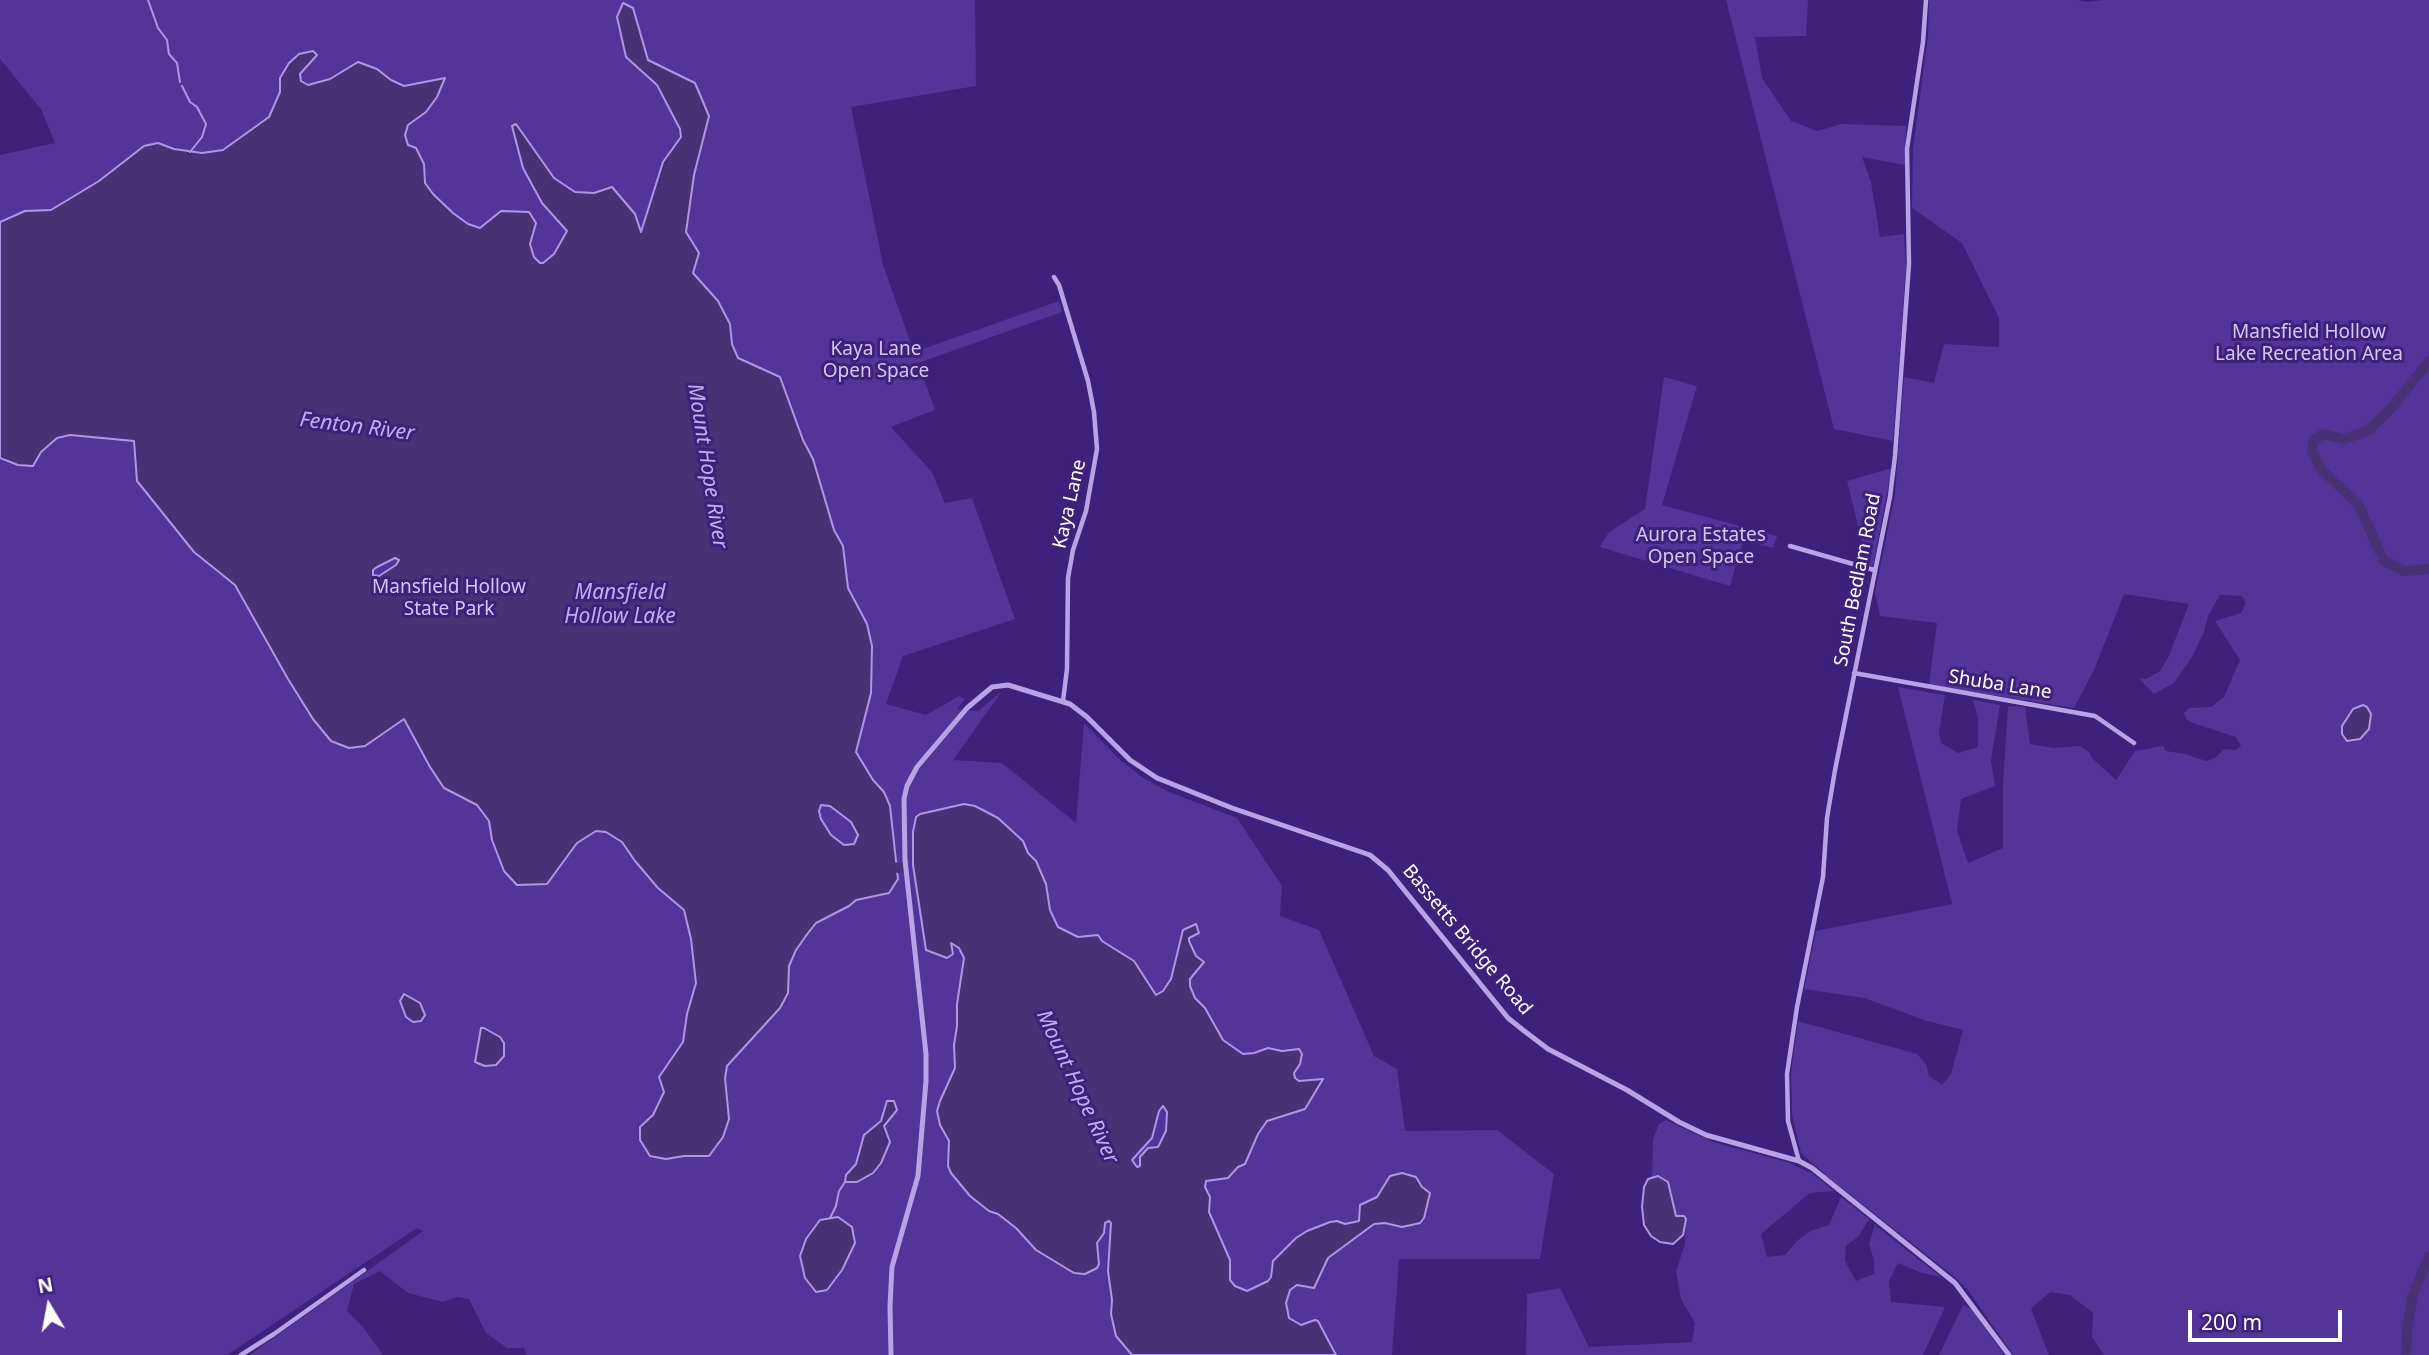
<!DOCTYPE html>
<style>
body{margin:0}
#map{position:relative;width:2429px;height:1355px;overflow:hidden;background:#3e217b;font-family:"Noto Sans",sans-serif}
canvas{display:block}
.north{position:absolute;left:14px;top:1271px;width:70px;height:70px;-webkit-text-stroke:5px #3e217b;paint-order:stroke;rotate:350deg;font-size:19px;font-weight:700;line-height:28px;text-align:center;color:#fff}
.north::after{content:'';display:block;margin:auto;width:24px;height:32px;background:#fff;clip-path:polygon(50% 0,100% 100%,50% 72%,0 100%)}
.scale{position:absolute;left:2188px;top:1310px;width:154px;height:32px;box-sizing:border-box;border:4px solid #fff;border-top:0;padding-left:9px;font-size:21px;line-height:24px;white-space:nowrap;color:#fff;-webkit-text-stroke:5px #3e217b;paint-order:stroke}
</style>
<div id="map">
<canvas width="2429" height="1355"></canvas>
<div class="north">N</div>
<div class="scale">200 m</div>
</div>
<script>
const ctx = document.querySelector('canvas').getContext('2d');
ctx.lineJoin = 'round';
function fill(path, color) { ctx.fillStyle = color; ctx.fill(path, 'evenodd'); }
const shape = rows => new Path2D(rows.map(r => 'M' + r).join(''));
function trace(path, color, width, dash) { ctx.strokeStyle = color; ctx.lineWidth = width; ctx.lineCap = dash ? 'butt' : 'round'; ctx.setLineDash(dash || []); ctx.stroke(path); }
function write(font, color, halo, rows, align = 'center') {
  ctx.font = font + ' "Noto Sans",sans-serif'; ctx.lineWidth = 6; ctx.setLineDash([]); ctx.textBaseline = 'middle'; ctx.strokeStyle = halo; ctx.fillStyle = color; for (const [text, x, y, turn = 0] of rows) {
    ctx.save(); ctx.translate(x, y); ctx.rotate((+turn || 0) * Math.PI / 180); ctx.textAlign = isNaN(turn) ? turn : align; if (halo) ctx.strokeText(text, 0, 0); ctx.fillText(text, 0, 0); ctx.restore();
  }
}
const green = shape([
 [0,0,975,0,976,86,851,107,883,265,914,352,1059,301,1062,312,918,363,935,410,891,427,932,472,945,503,972,498,1015,619,903,656,886,704,926,715,959,696,965,699,957,709,978,711,1002,691,953,760,1002,763,1076,823,1084,723,1121,761,1145,779,1169,792,1237,818,1282,886,1280,916,1319,930,1374,1056,1397,1069,1405,1131,1497,1130,1554,1174,1540,1259,1399,1259,1392,1355,526,1355,524,1348,507,1348,486,1333,469,1299,457,1297,443,1302,408,1293,380,1271,354,1284,347,1311,363,1327,383,1355,250,1355,423,1231,417,1228,227,1355,0,1355,0,155,55,143,41,109,0,59],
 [1726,0,1808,0,1806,36,1755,37,1762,78,1791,121,1818,131,1841,124,1906,126,1905,165,1862,157,1871,182,1880,237,1904,234,1906,268,1893,441,1834,429],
 [1929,0,2079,0,2086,2,2103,0,2429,0,2429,1355,2104,1355,2092,1337,2093,1313,2070,1295,2050,1292,2031,1309,2049,1355,2013,1355,1968,1290,1956,1278,1829,1178,1801,1153,1792,1114,1791,1073,1798,1021,1917,1054,1926,1064,1929,1076,1942,1085,1951,1074,1963,1030,1927,1021,1864,998,1804,989,1816,931,1952,904,1898,687,1945,695,1939,732,1941,743,1958,753,1978,747,1978,718,1973,700,2000,705,1991,761,1995,786,1961,799,1957,831,1968,863,2003,848,2003,784,2008,706,2025,707,2030,744,2054,748,2080,746,2089,752,2092,758,2116,780,2135,751,2163,746,2166,751,2185,754,2206,761,2215,758,2224,749,2235,750,2241,746,2236,737,2193,723,2186,719,2184,713,2189,708,2211,707,2224,697,2240,660,2215,621,2241,613,2246,603,2242,596,2220,595,2208,616,2204,632,2192,657,2174,683,2154,694,2139,678,2146,679,2160,671,2168,658,2189,604,2124,594,2094,670,2074,708,1929,685,1937,623,1880,616,1875,592,1895,495,1904,377,1934,383,1944,344,1999,347,1999,318,1962,243,1912,208,1913,149,1928,36],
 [1664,377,1697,386,1662,505,1777,536,1773,548,1743,540,1730,586,1600,547,1609,532,1645,509],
 [1892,468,1873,566,1868,566,1847,481],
 [1666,1120,1713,1142,1787,1162,1813,1174,1834,1191,1810,1193,1761,1234,1767,1257,1785,1255,1797,1241,1810,1231,1829,1225,1841,1197,1869,1219,1859,1236,1846,1246,1845,1261,1856,1281,1874,1274,1874,1260,1869,1244,1875,1225,1941,1277,1922,1273,1898,1263,1889,1281,1891,1302,1945,1307,1923,1355,1526,1355,1527,1294,1560,1288,1589,1347,1692,1342,1695,1323,1681,1299,1676,1271,1685,1244,1686,1219,1676,1216,1670,1186,1658,1176,1652,1178,1653,1139,1659,1124],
 [1963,1305,1973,1310,2004,1355,1939,1355]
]);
const water = shape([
 [623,3,633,8,648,60,695,83,709,116,694,175,686,232,699,253,693,273,718,301,730,324,732,344,738,358,780,377,803,440,813,459,834,530,843,546,848,588,867,624,872,646,871,693,856,752,873,780,884,792,890,806,898,879,889,893,856,900,849,906,816,923,808,933,796,950,789,966,788,993,780,1008,727,1066,725,1078,729,1119,723,1137,709,1156,684,1156,666,1159,650,1156,640,1140,640,1127,653,1115,664,1092,659,1077,683,1042,687,1014,696,983,691,939,684,910,658,888,635,861,622,842,606,832,596,831,577,843,547,884,517,885,504,871,492,840,489,821,477,805,444,788,430,767,404,719,365,746,349,748,331,741,313,719,288,679,235,585,194,552,137,481,134,441,70,435,57,438,41,452,33,466,18,465,0,458,0,222,25,211,51,210,99,181,144,146,158,143,174,149,202,153,223,150,269,117,280,92,280,78,289,63,299,54,313,51,317,55,300,74,301,81,308,85,330,79,358,62,377,69,391,80,404,86,445,78,437,97,426,112,408,125,405,135,408,145,416,148,424,164,425,183,433,194,453,213,468,224,480,228,501,211,529,212,536,223,530,244,534,257,540,263,543,263,554,254,567,231,542,203,523,168,512,126,516,124,554,178,575,192,594,193,612,187,635,214,641,232,663,162,681,137,680,129,657,85,626,57,617,17,623,3],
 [395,558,399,560,396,565,379,576,373,575,373,570,377,567,395,558],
 [821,805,830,806,851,822,858,835,854,844,844,845,831,835,821,819,819,811,821,805],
 [2363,705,2367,707,2371,714,2369,729,2360,739,2347,741,2342,734,2342,726,2353,709,2363,705],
 [964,804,975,806,998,818,1023,841,1028,853,1036,861,1046,884,1050,910,1058,927,1078,937,1098,935,1102,941,1134,961,1156,995,1163,991,1171,979,1183,930,1196,924,1199,933,1189,938,1189,941,1196,956,1204,962,1190,979,1190,986,1195,998,1205,1008,1223,1040,1243,1054,1254,1053,1268,1048,1282,1051,1299,1049,1302,1054,1300,1064,1294,1073,1295,1078,1299,1081,1323,1079,1305,1109,1267,1121,1258,1134,1245,1164,1238,1167,1228,1178,1206,1181,1205,1187,1210,1197,1209,1212,1230,1260,1230,1280,1235,1286,1247,1291,1268,1281,1271,1277,1273,1261,1296,1238,1307,1231,1330,1222,1337,1221,1345,1224,1359,1221,1360,1205,1377,1197,1390,1176,1402,1173,1416,1177,1422,1187,1430,1193,1424,1218,1420,1223,1402,1227,1385,1223,1374,1224,1328,1258,1314,1288,1297,1285,1290,1290,1286,1303,1289,1318,1301,1325,1315,1320,1318,1321,1336,1355,1132,1355,1116,1336,1111,1314,1112,1300,1108,1271,1111,1223,1109,1221,1105,1223,1104,1233,1097,1243,1099,1264,1097,1268,1085,1274,1074,1273,1036,1250,1016,1228,998,1214,989,1211,970,1196,951,1173,948,1166,949,1141,940,1125,937,1111,940,1101,955,1068,954,1045,957,1026,957,1004,964,958,959,948,951,943,953,954,947,958,926,950,913,865,913,832,916,817,920,814,964,804],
 [1163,1106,1167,1112,1166,1131,1158,1147,1148,1148,1140,1157,1140,1166,1137,1167,1132,1160,1152,1138,1159,1111,1163,1106],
 [404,994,420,1003,425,1015,421,1021,413,1022,406,1017,400,1001,404,994],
 [481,1028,484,1028,500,1037,504,1043,504,1056,496,1065,485,1066,475,1062,481,1028],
 [887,1101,894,1101,897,1110,884,1126,890,1142,881,1163,873,1173,857,1182,845,1182,846,1175,856,1164,864,1135,881,1121,887,1101],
 [1658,1176,1668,1182,1676,1216,1684,1216,1686,1219,1683,1235,1673,1244,1660,1242,1651,1236,1644,1225,1642,1207,1644,1187,1648,1179,1658,1176],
 [838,1217,852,1227,855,1243,842,1270,827,1290,816,1292,805,1278,800,1256,806,1239,820,1220,838,1217]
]);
const stream = shape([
 [148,0,158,28,167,40,169,54,177,63,180,82],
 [182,86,190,102,197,107,206,124,202,137,190,152],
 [830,1218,836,1206,839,1191,845,1182]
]);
const river = shape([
 [2429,361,2389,411,2367,431,2344,439,2323,434,2314,440,2312,451,2322,470,2358,504,2384,561,2404,571,2429,569],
 [884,867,901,868],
 [2406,1355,2407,1329,2413,1294,2429,1257]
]);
const minor = shape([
 [1054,277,1059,285,1088,381,1094,412,1097,449,1086,511,1073,550,1068,578,1067,669,1063,701],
 [1790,546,1874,570],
 [1854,673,2095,716,2134,743],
 [1799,1161,1788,1121,1787,1074,1797,1007,1823,877,1827,818,1835,770,1890,497,1895,456,1909,264,1907,149,1923,42,1926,0],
 [241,1355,274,1334,364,1270]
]);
const tertiary = shape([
 [891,1355,890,1306,892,1267,918,1176,926,1081,926,1054,905,860,904,799,907,786,917,767,967,708,992,687,1008,685,1070,704,1087,717,1130,760,1157,778,1232,808,1370,855,1388,870,1508,1018,1523,1030,1548,1049,1627,1090,1679,1122,1706,1135,1799,1161,1812,1168,1955,1283,2009,1355]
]);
const parkNames = [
 ["Mansfield Hollow",2309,333],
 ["Lake Recreation Area",2309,355],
 ["Kaya Lane",876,350],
 ["Open Space",876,372],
 ["Aurora Estates",1701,536],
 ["Open Space",1701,558],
 ["Mansfield Hollow",449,588],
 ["State Park",449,610]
];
const streetNames = [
 ["Kaya Lane",1070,504,-77],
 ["South Bedlam Road",1858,580,-79],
 ["Shuba Lane",2000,685,9],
 ["Bassetts Bridge Road",1467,940,50]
];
const waterNames = [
 ["Fenton River",357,427,7],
 ["Mount Hope River",707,466,81],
 ["Mansfield",620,593],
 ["Hollow Lake",620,617],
 ["Mount Hope River",1077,1087,65]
];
fill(green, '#533499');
fill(water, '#483175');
trace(water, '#ae97e7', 2);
trace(stream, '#ae97e7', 2);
trace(river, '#483175', 10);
trace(minor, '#b7a3e6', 4.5);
trace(tertiary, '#b7a3e6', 5);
write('19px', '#d4c7f4', '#3e217b', parkNames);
write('19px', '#fff', '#3e217b', streetNames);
write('italic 21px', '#c1aeee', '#3e217b', waterNames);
</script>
